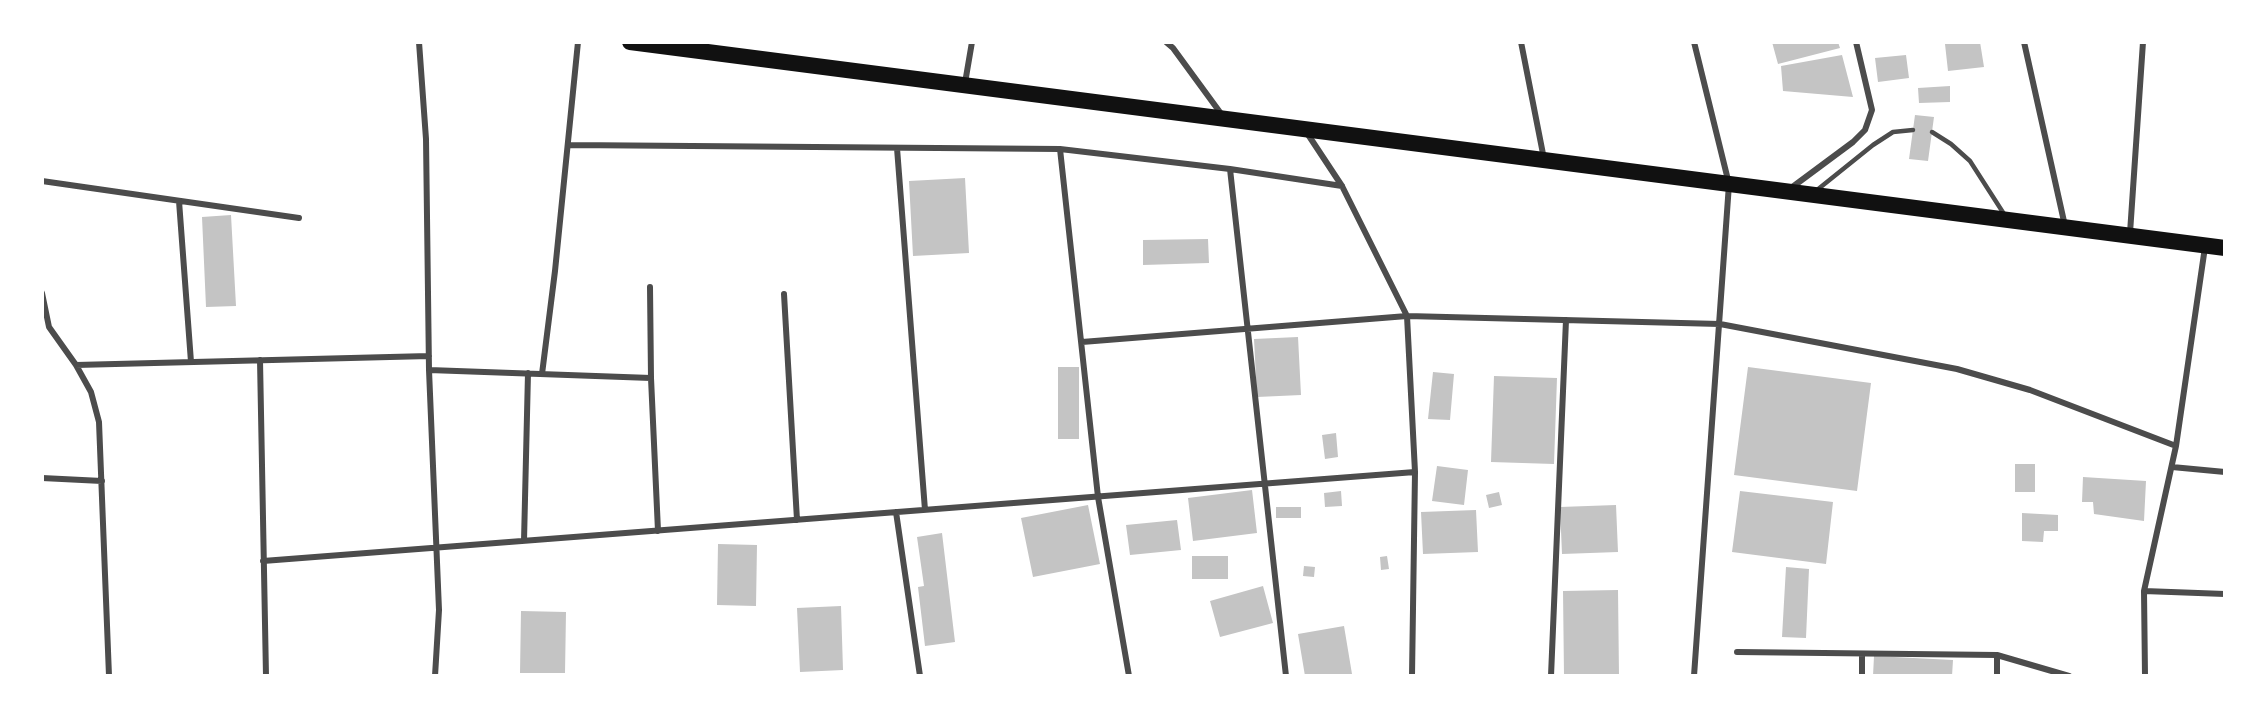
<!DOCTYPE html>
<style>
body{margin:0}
#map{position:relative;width:2267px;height:718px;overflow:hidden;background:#fff;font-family:Barlow,sans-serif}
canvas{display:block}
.frame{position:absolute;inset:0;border:44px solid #fff;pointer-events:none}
</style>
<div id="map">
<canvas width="2267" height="718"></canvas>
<div class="frame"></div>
</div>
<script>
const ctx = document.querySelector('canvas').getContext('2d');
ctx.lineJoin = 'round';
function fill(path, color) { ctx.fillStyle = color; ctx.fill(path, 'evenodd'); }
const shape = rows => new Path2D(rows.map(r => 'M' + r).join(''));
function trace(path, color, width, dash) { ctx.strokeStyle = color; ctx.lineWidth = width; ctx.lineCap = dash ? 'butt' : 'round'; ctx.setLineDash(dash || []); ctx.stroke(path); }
const building = shape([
 [1772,42,1838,42,1840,48,1778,64],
 [1965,42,1980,42,1984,67,1948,71,1945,44],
 [1842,55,1853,97,1783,91,1781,66],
 [1906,55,1909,78,1878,82,1875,58],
 [1950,86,1950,102,1919,103,1918,88],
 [1915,115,1934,117,1928,161,1909,159],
 [965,178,969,253,913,256,909,181],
 [231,215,236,306,206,307,202,217],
 [1208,239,1209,263,1143,265,1143,240],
 [1298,337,1301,395,1257,397,1254,339],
 [1058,367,1079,367,1079,439,1058,439],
 [1748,367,1871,383,1857,491,1734,475],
 [1433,372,1454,374,1450,420,1428,419],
 [1494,376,1557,378,1554,464,1491,462],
 [1336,433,1338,457,1325,459,1322,435],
 [2015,464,2035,464,2035,492,2015,492],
 [1437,466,1468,470,1464,505,1432,501],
 [2083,477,2146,481,2144,521,2094,514,2093,502,2082,502],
 [1252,490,1257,533,1193,541,1188,498],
 [1341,491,1342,506,1325,507,1324,493],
 [1740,491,1833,502,1826,564,1732,552],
 [1499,492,1502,505,1489,508,1486,495],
 [1088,505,1100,564,1033,577,1021,518],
 [1616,505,1618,552,1562,554,1560,507],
 [1276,507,1301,507,1301,518,1276,518],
 [1476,510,1478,552,1423,554,1421,512],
 [2022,513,2058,515,2058,531,2044,531,2043,542,2022,541],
 [1177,520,1181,550,1130,555,1126,525],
 [942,533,955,642,925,646,918,587,924,586,917,537],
 [718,544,757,545,756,606,717,605],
 [1192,556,1228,556,1228,579,1192,579],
 [1387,556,1389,569,1381,570,1380,557],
 [1304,566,1315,567,1314,577,1303,576],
 [1786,567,1809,569,1806,638,1782,637],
 [1263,586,1273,623,1220,637,1210,601],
 [1618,590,1619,676,1564,676,1563,591],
 [841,606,843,670,800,672,797,608],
 [521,611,566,612,565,673,520,673],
 [1344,626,1352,674,1305,676,1298,634],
 [1874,656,1953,660,1952,676,1873,676]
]);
const service = shape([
 [1932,132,1951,144,1970,161,2004,214],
 [1817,190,1873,145,1893,132,1913,130]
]);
const minor = shape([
 [419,42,426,139,429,370,439,610,435,676],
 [1166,42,1173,48,1222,115],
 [1521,42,1544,159],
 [1694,42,1729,184,1694,676],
 [2024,42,2065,226],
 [965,83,972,42],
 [1307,133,1342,186,1407,316,1415,472,1412,676],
 [569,145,1060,149,1230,169,1342,186],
 [897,148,925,510],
 [1060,149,1098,497,1129,676],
 [1230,169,1286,676],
 [42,181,299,218],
 [1791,188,1853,142,1865,130,1872,110,1856,42],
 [179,201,191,362],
 [2130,233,2143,42],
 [650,287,651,378,658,531],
 [42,293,49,327,76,365,91,392,99,422,109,676],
 [784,294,797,520],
 [1082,342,1407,316,1720,324,1957,369,2030,390,2176,446],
 [260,360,266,676],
 [76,365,429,356],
 [429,370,651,378],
 [542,374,555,271,578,42],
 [2172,467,2225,472],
 [42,478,102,481],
 [896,512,920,676],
 [524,541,528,373],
 [263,561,1415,472],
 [2144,591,2225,594],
 [1737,652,1997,655,2069,676],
 [1551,676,1566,320],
 [1862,676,1862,654],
 [1997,676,1997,655],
 [2145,676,2144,591,2176,446,2205,247]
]);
const trunk = shape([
 [630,42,2225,248]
]);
fill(building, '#c4c4c4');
trace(service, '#4c4c4c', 4.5);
trace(minor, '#4c4c4c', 6);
trace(trunk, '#111', 16);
</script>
